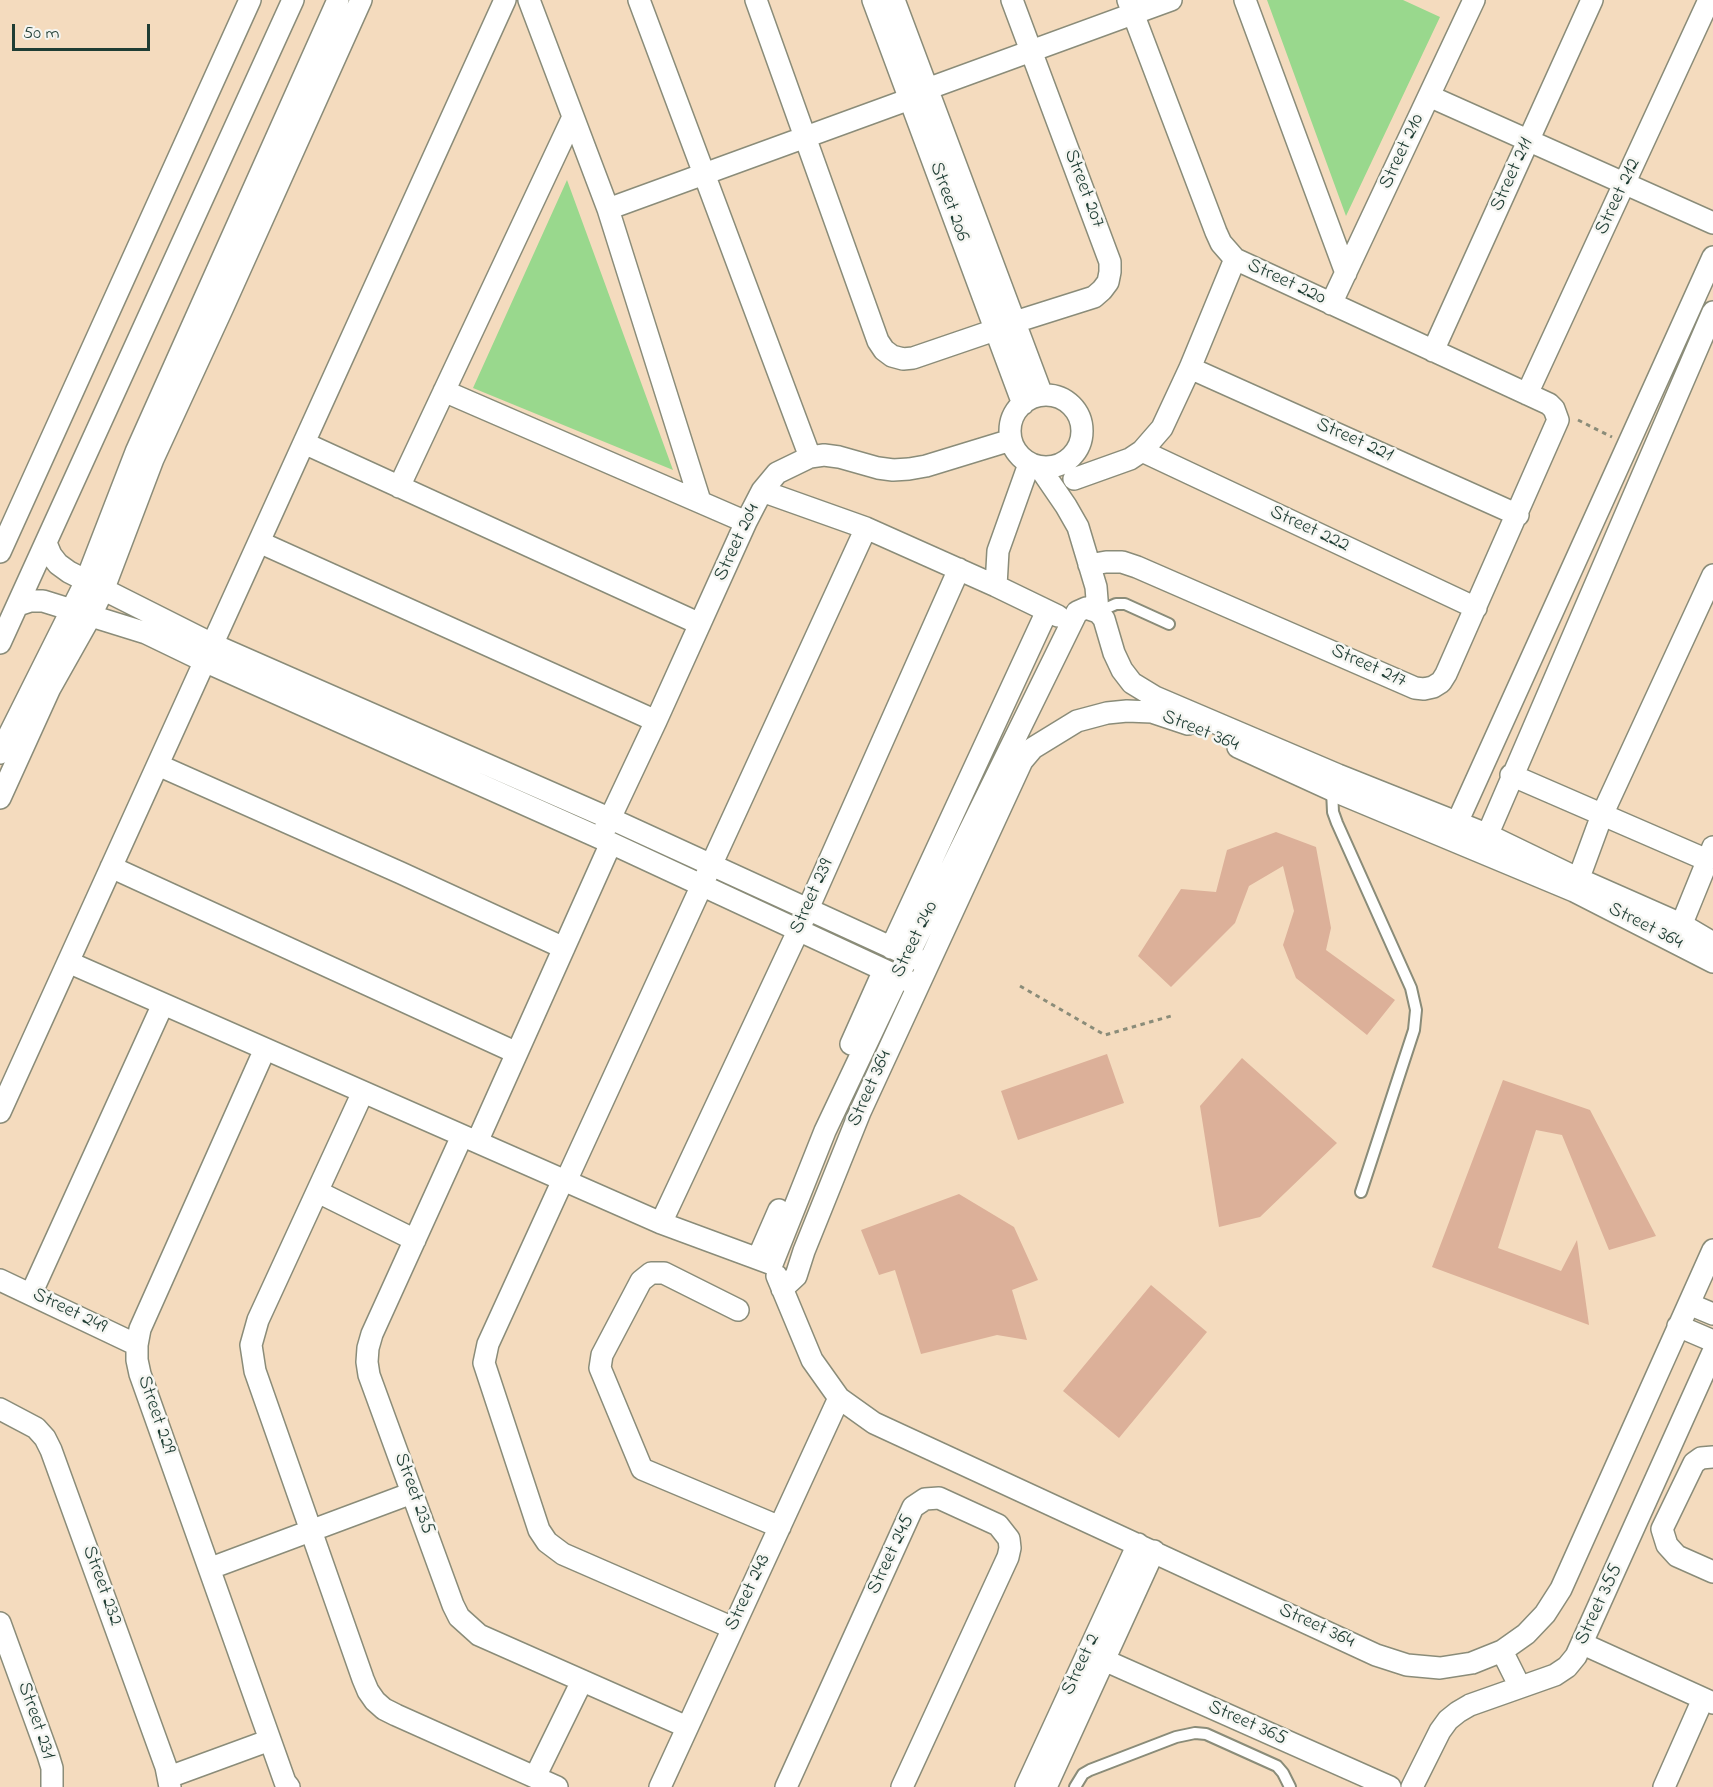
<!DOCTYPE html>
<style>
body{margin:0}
#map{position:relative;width:1713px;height:1787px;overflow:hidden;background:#f4dbbe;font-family:"Indie Flower",sans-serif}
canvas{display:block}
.scale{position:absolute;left:12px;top:24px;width:138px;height:27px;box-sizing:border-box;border:3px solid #1f3d34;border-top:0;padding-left:8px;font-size:18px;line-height:21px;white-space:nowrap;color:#1f3d34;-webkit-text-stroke:4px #f6f6f2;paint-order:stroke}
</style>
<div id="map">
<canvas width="1713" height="1787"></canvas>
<div class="scale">50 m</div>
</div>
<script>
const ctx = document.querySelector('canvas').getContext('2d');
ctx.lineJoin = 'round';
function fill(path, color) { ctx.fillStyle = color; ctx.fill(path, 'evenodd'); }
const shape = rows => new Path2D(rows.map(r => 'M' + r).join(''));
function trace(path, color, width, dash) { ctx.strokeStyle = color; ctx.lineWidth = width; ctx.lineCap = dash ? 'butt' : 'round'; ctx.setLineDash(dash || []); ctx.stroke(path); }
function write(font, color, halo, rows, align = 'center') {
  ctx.font = font + ' "Indie Flower",sans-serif'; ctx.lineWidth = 5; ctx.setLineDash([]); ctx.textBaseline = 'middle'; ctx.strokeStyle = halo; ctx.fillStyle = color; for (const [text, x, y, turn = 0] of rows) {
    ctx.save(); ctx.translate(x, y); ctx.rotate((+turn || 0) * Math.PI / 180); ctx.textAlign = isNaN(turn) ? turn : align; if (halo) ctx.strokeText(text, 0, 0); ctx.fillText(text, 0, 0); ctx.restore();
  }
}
const green = shape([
 [1267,0,1403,0,1440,17,1346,216],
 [567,180,593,251,673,470,473,388]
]);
const building = shape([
 [1276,832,1316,847,1331,928,1326,950,1395,1000,1367,1035,1296,978,1283,945,1294,911,1283,866,1249,886,1235,923,1171,987,1138,956,1181,889,1216,892,1227,850],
 [1107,1054,1124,1103,1018,1140,1001,1091],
 [1242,1058,1337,1143,1260,1217,1219,1227,1200,1106],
 [1503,1080,1590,1110,1656,1236,1609,1250,1562,1135,1536,1130,1498,1248,1561,1271,1577,1240,1589,1325,1432,1267],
 [959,1194,1014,1227,1038,1280,1012,1290,1027,1340,997,1335,921,1354,895,1270,879,1275,861,1230],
 [1151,1285,1207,1332,1119,1438,1063,1391]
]);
const path = shape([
 [1578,420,1612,437],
 [1020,986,1105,1035,1171,1016]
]);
const lane = shape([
 [1098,612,1116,604,1125,604,1169,624],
 [1332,790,1333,812,1337,823,1411,988,1416,1010,1414,1030,1361,1192],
 [1075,1787,1083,1774,1090,1770,1176,1737,1195,1733,1206,1734,1277,1766,1283,1773,1290,1787]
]);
const street = shape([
 [529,0,608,209,700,501],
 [639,0,810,457],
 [756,0,878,341,884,350,892,356,903,359,913,358,995,330],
 [873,0,1023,404],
 [894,0,1042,395],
 [1012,0,1110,262,1110,272,1108,282,1102,290,1094,297,1015,322],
 [1245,0,1346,273],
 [927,89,1171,0],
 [1429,96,1713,223],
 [608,209,910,99],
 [1331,304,1474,0],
 [1433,351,1592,0],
 [1190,368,1518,515],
 [444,391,746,522],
 [1527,394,1709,0],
 '1010 431a36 36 0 1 1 72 0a36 36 0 1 1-72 0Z',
 [304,443,700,624],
 [1142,451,1476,608],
 [1040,468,1066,506,1078,527,1096,587,1098,612],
 [1074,479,1130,459,1142,451,1162,428,1190,368,1235,259],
 [399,487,573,117],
 [762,491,866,528,996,586,998,551,1029,464],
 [259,542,656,721],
 [46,543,51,555,58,564,69,572,212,644,620,823,921,961],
 [0,552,250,0],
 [1089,565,1106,562,1122,562,1137,567,1415,688,1424,689,1433,687,1441,682,1446,674,1558,420,1554,409,1549,404,1235,259,1221,243,1216,232,1128,0],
 [996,586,1058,616],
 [18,605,30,601,43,601,146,633,204,661,600,838,910,982],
 [0,643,293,0],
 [1238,747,1332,790,1574,891,1713,962],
 [0,753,86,581,136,452,338,0],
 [158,765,401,873,564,948],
 [1511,775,1707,860],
 [0,798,50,688,90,617,104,588,153,459,223,307,361,0],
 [605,829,656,721,746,522,762,491,777,473,810,457,824,455,839,457,878,468,893,470,909,469,926,466,1011,440],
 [1451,836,1713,257],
 [1483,845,1713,312],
 [111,867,517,1053],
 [1574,891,1602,815,1713,575],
 [1676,938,1713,847],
 [891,948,1047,611],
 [68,962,661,1223,772,1264],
 [851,1044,884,970],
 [265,1049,140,1329,137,1345,137,1360,140,1374,285,1782,289,1787],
 [363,1092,258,1320,251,1345,255,1371,363,1679,368,1691,375,1701,384,1709,396,1715,557,1787],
 [0,1112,505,0],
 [462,1136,372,1334,368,1348,367,1362,369,1375,453,1605,459,1617,479,1635,687,1727],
 [477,1142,611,843],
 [563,1180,488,1344,484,1363,539,1530,547,1542,563,1554,733,1628],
 [566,1181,866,528],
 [318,1192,415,1240],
 [661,1223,799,929,959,569],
 [758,1258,779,1210],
 [772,1264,825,1131,908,956,1077,612,1086,608,1098,612,1104,619,1114,653,1122,670,1132,683,1155,697,1338,775,1486,834,1579,879,1681,924,1713,943],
 [777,1276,812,1360,839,1398,874,1423,1376,1655,1407,1665,1440,1668,1472,1663,1502,1651,1526,1634,1545,1614,1561,1589,1713,1250],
 [0,1280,137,1345],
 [782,1289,796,1276,804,1251,860,1112,1022,761,1033,748,1077,721,1107,713,1127,711,1152,712,1188,724],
 [31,1294,163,1004],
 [1689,1304,1713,1314],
 [738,1310,664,1273,651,1273,641,1281,602,1355,600,1368,642,1469,780,1527],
 [1678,1326,1713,1341],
 [0,1409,36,1428,45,1438,51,1450,166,1767,170,1787],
 [1713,1457,1701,1458,1694,1463,1662,1529,1667,1545,1677,1556,1713,1572],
 [211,1568,412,1493],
 [0,1623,48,1755,52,1768,52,1787],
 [1583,1644,1713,1703],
 [1502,1651,1520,1687],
 [1104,1660,1390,1787],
 [169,1777,270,1740],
 [535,1777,582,1681],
 [660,1787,839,1398],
 [786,1787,913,1507,925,1499,939,1498,998,1525,1009,1539,1010,1548,1008,1557,902,1787],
 [1026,1787,1138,1544],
 [1046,1787,1154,1551],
 [1412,1787,1440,1731,1448,1720,1458,1712,1470,1705,1555,1675,1567,1667,1576,1656,1713,1352],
 [1664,1787,1703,1699]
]);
const streetNames = [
 ["Street 210",1403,152,-65],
 ["Street 211",1513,175,-66],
 ["Street 207",1083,189,69],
 ["Street 212",1619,197,-65],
 ["Street 206",948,202,70],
 ["Street 220",1286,283,25],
 ["Street 221",1354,441,24],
 ["Street 222",1309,530,25],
 ["Street 204",738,543,-65],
 ["Street 217",1368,667,24],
 ["Street 364",1200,732,22],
 ["Street 239",813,897,-66],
 ["Street 364",1645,927,27],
 ["Street 240",916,940,-64],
 ["Street 364",871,1089,-66],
 ["Street 249",69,1312,26],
 ["Street 229",155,1415,71],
 ["Street 235",413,1494,70],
 ["Street 245",892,1555,-65],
 ["Street 232",101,1586,70],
 ["Street 243",749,1593,-65],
 ["Street 355",1600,1605,-65],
 ["Street 364",1316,1627,25],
 ["Street 2",1082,1665,-65],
 ["Street 231",35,1721,71],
 ["Street 365",1247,1724,24]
];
fill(green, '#99d88d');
fill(building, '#dcb099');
trace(lane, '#8a8c79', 14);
trace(street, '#8a8c79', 24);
trace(path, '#8a8c79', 3, [4.5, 4.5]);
trace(lane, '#fff', 10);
trace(street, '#fff', 21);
write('20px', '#1f3d34', '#f6f6f2', streetNames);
</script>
